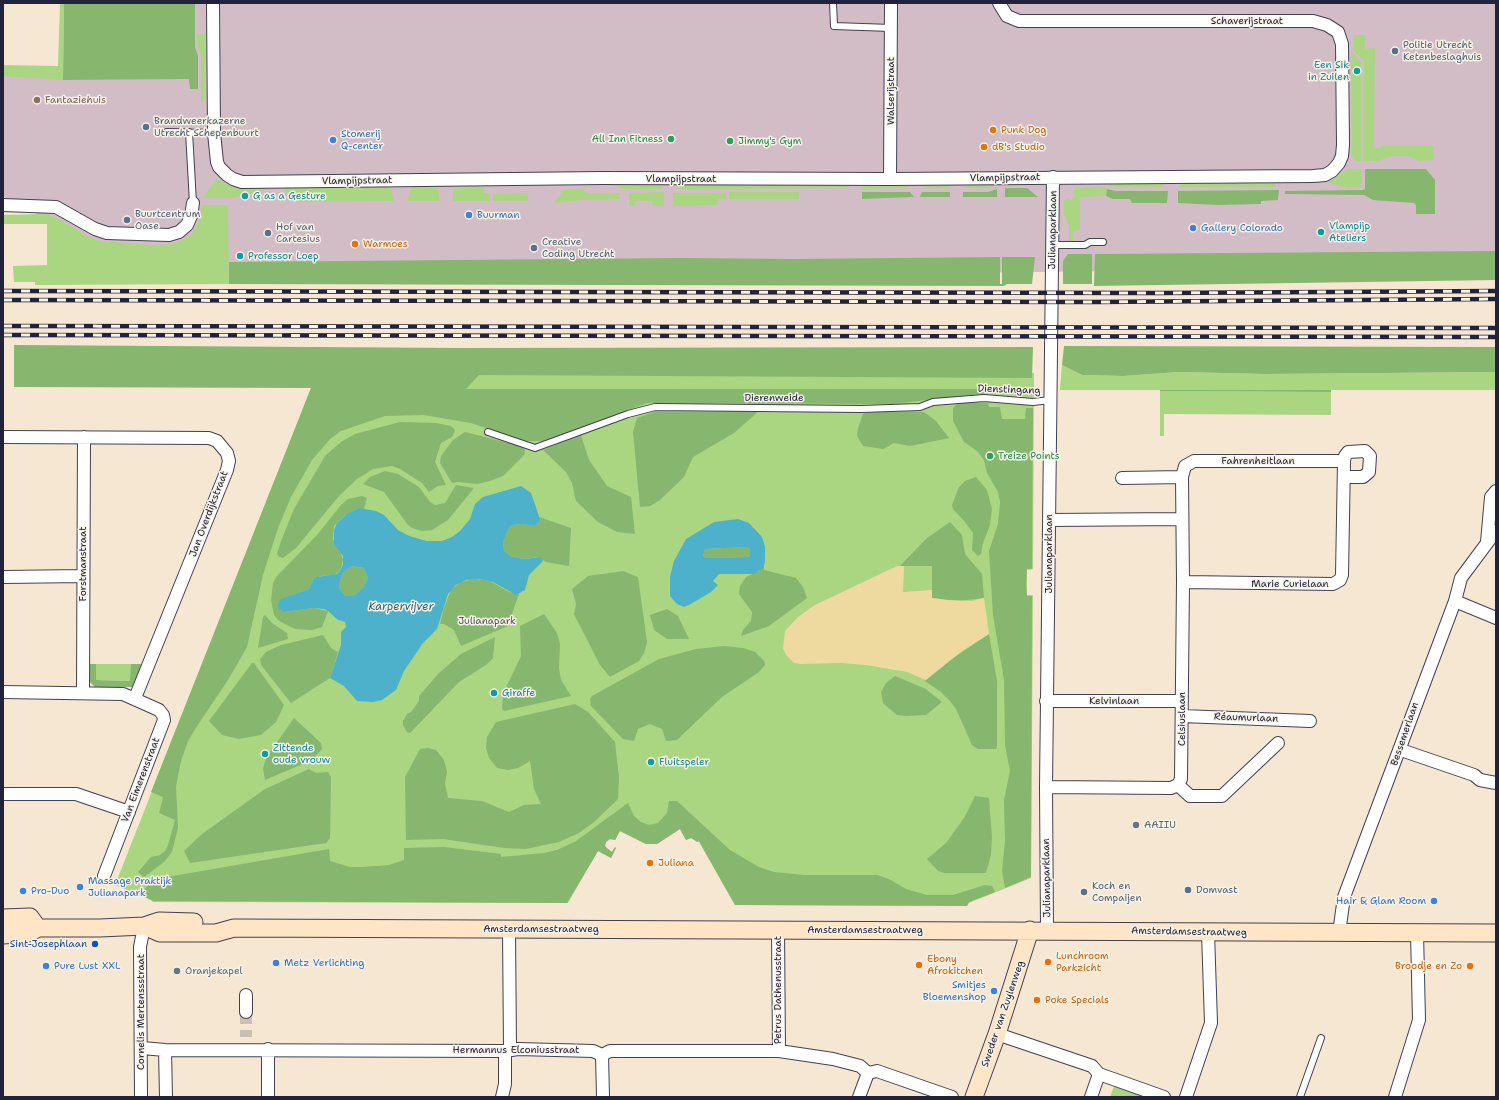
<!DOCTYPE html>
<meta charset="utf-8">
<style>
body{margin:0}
#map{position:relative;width:1499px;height:1100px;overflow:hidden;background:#f6e7d3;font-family:"Shantell Sans",sans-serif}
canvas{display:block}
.frame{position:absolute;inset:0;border:4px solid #22223b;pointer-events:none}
</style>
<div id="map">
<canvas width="1499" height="1100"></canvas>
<div class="frame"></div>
</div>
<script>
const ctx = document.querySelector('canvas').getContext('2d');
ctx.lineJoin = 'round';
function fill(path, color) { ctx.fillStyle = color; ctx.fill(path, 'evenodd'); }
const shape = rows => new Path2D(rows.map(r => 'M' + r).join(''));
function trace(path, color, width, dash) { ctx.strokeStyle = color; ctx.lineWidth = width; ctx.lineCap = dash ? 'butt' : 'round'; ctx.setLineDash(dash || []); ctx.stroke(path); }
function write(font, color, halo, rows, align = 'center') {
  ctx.font = font + ' "Shantell Sans",sans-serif'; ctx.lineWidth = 3; ctx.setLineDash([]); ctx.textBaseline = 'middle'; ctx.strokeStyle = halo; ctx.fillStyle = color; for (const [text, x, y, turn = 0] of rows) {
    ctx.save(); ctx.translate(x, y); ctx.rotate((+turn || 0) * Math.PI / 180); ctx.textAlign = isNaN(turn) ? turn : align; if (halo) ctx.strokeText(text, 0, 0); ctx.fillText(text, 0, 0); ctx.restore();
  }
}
const industrial = shape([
 [125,3,1496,3,1496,266,803,275,57,275,48,220,4,197,3,73,119,76]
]);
const green = shape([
 [60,3,64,3,63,80,3,76,3,65,58,66],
 [198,34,205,34,205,98,201,103,201,56,198,47],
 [1354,35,1365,35,1365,49,1375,48,1374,148,1381,148,1381,146,1434,146,1434,160,1419,161,1408,156,1393,156,1377,161,1364,161,1364,61,1354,51],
 [1351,51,1361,62,1361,161,1356,161,1352,155],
 [1347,169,1362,169,1361,187,1348,188,1327,182,1337,177],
 [216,179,230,186,272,188,233,198,203,198],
 [1273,183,1276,187,1178,187,1182,184],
 [947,184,950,188,922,188,926,185],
 [967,184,1001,184,988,188,963,188],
 [1104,184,1162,184,1165,187,1117,187],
 [612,185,659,185,663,189,625,189],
 [680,185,847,185,850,188,676,189],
 [866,185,906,185,909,187,862,189],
 [412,187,438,188,440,201,407,201],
 [484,187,484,193,490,193,490,201,453,201,453,191,455,188],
 [1102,187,1107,189,1106,196,1080,197,1080,230,1074,231,1073,242,1069,242,1069,226,1064,214,1064,202,1067,198,1071,201,1076,195,1072,192,1076,188],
 [283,188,391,188,394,201,298,202],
 [565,189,583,189,587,193,619,193,620,199,581,200,556,203,555,201],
 [664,192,664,206,653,206,652,201,635,201,635,206,629,206,629,193],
 [729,192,799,192,799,199,729,199],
 [528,193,528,201,493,201,493,194],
 [673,193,726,193,727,199,717,199,717,205,674,206],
 [202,205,228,205,229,284,35,285,35,282,14,282,13,266,47,265,47,224,4,224,4,215,44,214,57,218,87,236,99,241,152,245,174,244,191,235,200,220],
 [1062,365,1082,375,1123,376,1179,372,1266,374,1496,372,1496,390,1060,390],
 [1034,373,1033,569,1027,570,1027,595,1033,595,1031,878,969,903,967,906,735,905,699,842,692,838,686,840,680,829,657,844,646,844,620,831,615,840,610,839,606,842,605,846,608,849,612,852,615,847,616,848,611,858,598,851,568,903,153,902,151,900,115,885,311,388,310,374],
 [1160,391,1331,392,1331,415,1164,414,1164,436,1160,436],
 [96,664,131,664,131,681,96,680],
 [1114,1086,1146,1097,1110,1097]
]);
const forest = shape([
 [64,3,195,3,195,47,198,56,198,89,190,89,189,79,63,80],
 [1365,169,1426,169,1435,180,1435,214,1416,214,1416,205,1414,203,1373,200,1364,195,1285,194,1285,191,1363,190,1365,189],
 [1005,188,1027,188,1038,197,1005,197],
 [997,189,997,197,963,197,963,192,988,192],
 [1107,189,1116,191,1168,191,1167,203,1132,203,1130,199,1113,199,1106,196],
 [1279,190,1278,200,1261,201,1261,204,1218,205,1178,203,1178,191],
 [862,192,910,192,914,197,862,199],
 [922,192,950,192,950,197,920,197],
 [1496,251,1496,280,1094,286,1095,254],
 [1068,254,1092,254,1092,284,1063,284,1063,261],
 [1000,257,1000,284,1002,284,1002,257,1035,257,1032,284,1007,284,1004,286,229,284,229,262,680,258,795,259],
 [14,345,462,348,1033,347,1032,378,479,375,466,389,1034,389,1034,395,989,393,893,404,647,403,546,441,523,441,471,423,424,415,385,416,341,431,330,439,312,460,291,497,278,528,263,575,247,647,228,680,199,723,188,741,181,761,176,786,178,828,172,852,164,862,144,877,138,872,151,857,160,855,165,851,168,845,175,820,159,813,163,797,151,792,311,388,14,387],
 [1064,346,1496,347,1496,372,1266,374,1179,372,1123,376,1082,375,1062,365],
 [1160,390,1331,390,1331,392,1160,391],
 [958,403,988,403,989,407,1000,407,1002,419,1025,419,1026,408,1033,408,1032,569,1027,569,1026,585,1027,596,1032,596,1031,877,1005,888,1002,871,1005,841,1004,800,1010,771,1005,745,1004,680,993,615,989,551,998,524,1000,502,998,492,987,473,984,460,977,451,964,442,953,421,953,408],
 [759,411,734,433,693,457,684,477,660,500,650,506,640,507,633,432,637,418,654,412],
 [871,411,924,412,936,421,949,438,910,446,894,443,883,449,863,446,857,436,858,428,863,414],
 [400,422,436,423,451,426,454,429,455,431,452,437,441,443,435,462,446,485,438,486,429,492,422,483,400,469,392,466,373,469,357,479,339,496,296,548,283,558,279,557,277,554,281,541,294,509,325,456,341,442,355,434],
 [465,432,524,447,525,454,503,476,490,481,477,484,458,482,452,483,440,463,441,456,453,440],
 [581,435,589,460,607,486,631,497,635,534,617,532,598,522,576,501,572,483,566,472,543,450],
 [385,471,398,474,419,487,430,502,435,505,445,503,456,485,474,488,448,520,432,530,422,531,412,528,408,525,384,492,363,484,370,477],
 [976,477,987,490,992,509,990,525,983,543,981,554,978,556,972,550,973,533,965,522,953,509,952,505,959,487,965,481],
 [362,496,367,498,364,509,359,508,344,516,334,526,333,539,336,546,340,550,343,560,340,571,334,575,320,576,313,580,309,589,292,595,284,612,313,608,328,611,322,627,312,630,295,629,279,621,274,615,271,600,273,583,277,576,317,535,341,505,348,499],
 [539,517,571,528,569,566,546,562,538,557,524,559,510,556,504,551,503,542,509,528,512,525,522,524,535,526,539,522],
 [950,522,962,535,965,554,982,574,984,598,959,601,932,598,932,566,900,566,927,538],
 [745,547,750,549,750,555,747,557,706,558,703,556,705,549],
 [764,565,764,570,796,578,803,587,807,598,769,626,741,636,743,630,751,621,752,612,739,594,740,586,746,577,759,571],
 [352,566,364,568,368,578,364,587,355,595,345,596,339,588,340,580,344,572],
 [623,571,638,577,647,642,644,653,639,661,610,677,600,665,574,614,576,604,572,589,588,576],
 [474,579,488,580,509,592,519,594,508,626,461,646,454,630,444,624,440,624,444,608,451,590,461,582],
 [667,609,678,616,689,639,667,639,654,630,650,615],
 [544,614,557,633,560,644,559,668,561,680,571,696,504,711,502,709,503,694,521,656,520,626],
 [265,615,272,623,287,633,288,639,258,648,263,617],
 [989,634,997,681,997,746,996,749,978,749,972,745,956,709,950,701,941,692,925,681,943,665],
 [323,635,331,648,338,652,330,678,291,703,261,665,260,659,266,652,281,645],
 [495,637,493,658,486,665,459,682,410,733,407,732,403,725,403,721,407,714,411,712,419,701,419,696,439,673,461,654],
 [724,646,743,648,755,652,764,661,765,665,759,672,722,697,677,740,666,741,662,729,650,724,638,729,634,741,623,739,591,706,590,699,592,696,659,659,696,649],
 [252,663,254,663,284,705,276,722,261,735,239,739,222,735,209,721],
 [90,664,96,664,96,680,130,681,131,664,143,664,133,687,95,687,90,682],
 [895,676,926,689,942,702,926,715,906,716,897,715,883,703,881,692,886,683],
 [575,704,588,712,615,742,619,778,618,799,594,822,579,833,559,842,526,849,504,848,443,839,406,840,405,777,420,749,428,748,436,750,444,760,447,772,445,783,448,798,482,801,509,812,524,805,541,804,534,789,530,761,518,768,508,770,497,768,489,758,486,748,487,737,496,722],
 [294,718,321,743,322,749,312,760,265,780,263,769,266,758],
 [309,769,316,773,328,772,331,777,330,838,326,843,190,863,184,851,202,834,265,789],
 [975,796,989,798,992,837,991,855,986,873,944,873,938,871,927,859,946,843,964,818],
 [669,801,677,801,730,850,759,867,774,872,804,875,877,875,889,879,906,889,927,895,953,895,985,885,992,886,995,892,969,902,967,906,735,905,699,841,697,842,691,838,686,840,680,829,657,844,646,844,620,831,615,840,610,839,606,842,605,846,608,849,612,852,615,847,616,848,611,858,598,851,567,903,153,901,141,895,144,889,155,880,167,877,329,849,330,861,350,867,363,867,389,865,404,860,404,848,444,847,501,854,501,857,544,853,557,850,576,841,628,803,634,816,641,822,649,825,658,823,667,813]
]);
const sand = shape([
 [897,566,904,566,903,592,932,590,932,598,947,600,971,601,984,598,989,634,962,651,926,680,907,672,866,665,841,663,800,664,794,663,786,655,783,648,785,631,798,617,815,605]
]);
const water = shape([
 [521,486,531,493,539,516,539,522,535,526,522,524,512,525,509,528,503,542,504,551,510,556,524,559,541,557,543,561,529,575,525,590,516,595,493,582,480,579,466,580,456,585,448,594,437,629,423,643,404,671,396,690,382,700,373,702,357,701,344,686,330,678,341,645,341,632,346,627,345,622,338,620,328,611,324,609,313,608,284,612,277,607,281,599,309,589,313,580,317,577,337,574,340,571,343,564,343,556,334,544,334,530,337,523,347,514,359,508,376,511,384,515,398,530,409,536,427,541,442,541,452,537,460,531,470,519,475,504,483,497],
 [352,566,364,568,368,578,364,587,355,595,345,596,339,588,340,580,344,572],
 [738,519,749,523,762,537,765,547,765,562,763,568,754,574,719,574,713,581,718,585,711,592,689,605,684,607,677,604,670,596,670,577,674,561,686,539,714,522],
 [745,547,750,549,750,555,748,557,706,558,703,556,705,549]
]);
const streetTunnel = shape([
 [246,1012,246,1037]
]);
const lane = shape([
 [833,3,834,26,891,28],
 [167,132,214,133],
 [189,132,193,203],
 [1052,245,1085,245,1090,242,1103,242],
 [488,432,535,448,628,414,655,407,861,409,920,407,933,402,984,398,1033,402,1050,400],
 [1300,1097,1321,1038]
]);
const street = shape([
 [213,3,214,133,217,162,219,167,227,175,233,179,242,182,603,178,890,179,1313,176,1325,175,1332,171,1339,163,1342,156,1343,145,1342,44,1338,32,1327,25,1313,21,1019,21,1007,16,999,3],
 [890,179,891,3],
 [3,205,56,207,95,229,107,233,169,235,179,232,187,225,191,216,193,203],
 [3,437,209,438,217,441,227,453,229,461,227,470,135,698],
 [1182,477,1185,466,1194,461,1344,461],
 [1049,520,1182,519],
 [1487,542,1491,497,1496,491],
 [3,577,83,576],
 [1183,582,1333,584,1340,580,1342,575,1344,461,1345,456,1348,452,1365,451,1370,456,1369,472,1363,477,1344,477],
 [1455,601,1496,618],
 [3,692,123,694,159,710,163,715,164,720,104,876],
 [83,692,84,437],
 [1046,701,1182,701],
 [1182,716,1310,721],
 [1401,750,1474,775,1480,780,1496,783],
 [1178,785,1190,796,1222,796,1278,743],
 [1046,787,1171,788,1178,785,1181,779,1183,582,1182,477,1122,478],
 [3,794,76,794,129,812],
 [509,929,510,1049],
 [778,929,779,1051],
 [1047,930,1046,787,1053,177],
 [1339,933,1344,897,1455,601,1461,578,1496,531],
 [246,995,246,1012],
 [997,1034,1092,1066,1099,1074,1164,1097],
 [142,1048,165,1050,505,1051,518,1049,593,1051,602,1055,610,1051,779,1051,833,1059,860,1066,868,1073,877,1071,952,1097],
 [165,1050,166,1097],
 [602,1055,603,1097],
 [141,1097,140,947,144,926],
 [268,1097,268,1049],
 [502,1097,505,1084,505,1051],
 [859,1097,868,1073],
 [1091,1097,1099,1074],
 [1186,1097,1211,1023,1208,933],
 [1395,1097,1419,1020,1417,932]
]);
const secondary = shape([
 [3,918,30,917,38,928],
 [144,926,160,933,216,933,234,928,1496,933],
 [3,935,29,933,38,928,100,928,144,926,159,921,194,922],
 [974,1097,997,1034,1030,930]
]);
const rail = shape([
 [3,291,1159,293,1496,291],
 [3,300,1095,302,1496,299],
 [3,326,1496,328],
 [3,335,1496,337]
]);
const markers = [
 [1395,51,4,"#5c6f8a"],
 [1357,71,4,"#0f9aa8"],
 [37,100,4,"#8d6e63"],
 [146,127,4,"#5c6f8a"],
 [993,130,4,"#e8710a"],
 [671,139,4,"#2e9e5b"],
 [333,140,4,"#3f7fe0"],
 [730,141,4,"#2e9e5b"],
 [984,147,4,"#e8710a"],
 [245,196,4,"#0f9aa8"],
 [469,215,4,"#3f7fe0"],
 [127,220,4,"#5c6f8a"],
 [1193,228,4,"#3f7fe0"],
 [1321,232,4,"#0f9aa8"],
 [268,233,4,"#5c6f8a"],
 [355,244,4,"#e8710a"],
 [534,248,4,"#5c6f8a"],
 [240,256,4,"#0f9aa8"],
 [990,456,4,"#2e9e5b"],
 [494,693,4,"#0f9aa8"],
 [265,754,4,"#0f9aa8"],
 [651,762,4,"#0f9aa8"],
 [1136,825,4,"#6b7280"],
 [650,863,4,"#e8710a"],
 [80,887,4,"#3f7fe0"],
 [1188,890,4,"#5c6f8a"],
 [23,891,4,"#3f7fe0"],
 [1084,892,4,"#5c6f8a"],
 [1434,901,4,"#3f7fe0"],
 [95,944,4,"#1a4fb4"],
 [1048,962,4,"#e8710a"],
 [276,963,4,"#3f7fe0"],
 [919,965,4,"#e8710a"],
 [46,966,4,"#3f7fe0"],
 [1470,966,4,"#e8710a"],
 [177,971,4,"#6b7280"],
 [994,991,4,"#3f7fe0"],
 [1037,1000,4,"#e8710a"]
];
const streetNames = [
 ["Schaverijstraat",1247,21],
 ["Walserijstraat",891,91,-90],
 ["Vlampijpstraat",1005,178,-1],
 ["Vlampijpstraat",681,179],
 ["Vlampijpstraat",357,181,-1],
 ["Julianaparklaan",1053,230,-89],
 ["Dienstingang",1009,390,2],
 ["Dierenweide",774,398],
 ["Fahrenheitlaan",1258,461],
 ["Jan Overdijkstraat",209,514,-69],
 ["Julianaparklaan",1049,554,-90],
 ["Forstmanstraat",83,564,-90],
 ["Marie Curielaan",1290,584],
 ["Kelvinlaan",1114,701],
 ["Réaumurlaan",1246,718,2],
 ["Celsiuslaan",1182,719,-90],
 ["Bessemerlaan",1405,734,-71],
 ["Van Eimerenstraat",141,780,-69],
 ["Julianaparklaan",1047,878,-91],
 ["Amsterdamsestraatweg",541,929],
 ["Amsterdamsestraatweg",865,930],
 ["Amsterdamsestraatweg",1189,932,1],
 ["Petrus Dathenusstraat",778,990,-90],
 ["Cornelis Mertenssstraat",141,1012,-90],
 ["Sweder van Zuylenweg",1003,1014,-71],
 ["Hermannus Elconiusstraat",516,1050]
];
const serviceNames = [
 ["Politie Utrecht",1403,45],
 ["Ketenbeslaghuis",1403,57],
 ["Brandweerkazerne",154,121],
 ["Utrecht Schepenbuurt",154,133],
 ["Buurtcentrum",135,214],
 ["Oase",135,226],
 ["Hof van",276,227],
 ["Cartesius",276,239],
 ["Creative",542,242],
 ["Coding Utrecht",542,254],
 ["Koch en",1092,886],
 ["Compaijen",1092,898],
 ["Domvast",1196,890]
];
const cultureNames = [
 ["Een Sik",1349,65,"right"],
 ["in Zuilen",1349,77,"right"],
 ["G as a Gesture",253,196],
 ["Vlampijp",1329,226],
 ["Ateliers",1329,238],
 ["Professor Loep",248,256],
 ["Giraffe",502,693],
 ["Zittende",273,748],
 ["oude vrouw",273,760],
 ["Fluitspeler",659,762]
];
const educationNames = [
 ["Fantaziehuis",45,100]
];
const foodNames = [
 ["Punk Dog",1001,130],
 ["dB's Studio",992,147],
 ["Warmoes",363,244],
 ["Juliana",658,863],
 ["Lunchroom",1056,956],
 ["Parkzicht",1056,968],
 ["Ebony",927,959],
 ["Afrokitchen",927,971],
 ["Broodje en Zo",1462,966,"right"],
 ["Poke Specials",1045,1000]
];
const shopNames = [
 ["Stomerij",341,134],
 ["Q-center",341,146],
 ["Buurman",477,215],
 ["Gallery Colorado",1201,228],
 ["Massage Praktijk",88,881],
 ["Julianapark",88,893],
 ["Pro-Duo",31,891],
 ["Hair & Glam Room",1426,901,"right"],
 ["Metz Verlichting",284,963],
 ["Pure Lust XXL",54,966],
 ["Smitjes",986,985,"right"],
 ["Bloemenshop",986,997,"right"]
];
const leisureNames = [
 ["All Inn Fitness",663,139,"right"],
 ["Jimmy's Gym",738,141],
 ["Treize Points",998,456]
];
const parkNames = [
 ["Julianapark",487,621]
];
const worshipNames = [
 ["AAIIU",1144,825],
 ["Oranjekapel",185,971]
];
const transitNames = [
 ["Sint-Josephlaan",87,944]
];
const waterNames = [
 ["Karpervijver",401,607]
];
fill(industrial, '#d2bdc7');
fill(green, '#aad581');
fill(forest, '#87b66f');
fill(sand, '#eeda9e');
fill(water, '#4db1cc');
trace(streetTunnel, '#ccc0b5', 12, [12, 6]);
trace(lane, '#424052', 8);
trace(street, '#424052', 14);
trace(secondary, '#424052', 19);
trace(lane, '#fff', 6);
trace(street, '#fff', 12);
trace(secondary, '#fde5c5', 17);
trace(rail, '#22223b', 4.5);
trace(rail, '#f7f3e8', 3, [9]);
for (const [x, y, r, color] of markers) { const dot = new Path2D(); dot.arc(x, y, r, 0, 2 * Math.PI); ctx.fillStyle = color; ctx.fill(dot); trace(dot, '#f7f3e8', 1.5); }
write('10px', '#22223b', '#f7f3e8', streetNames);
write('10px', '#4e5e75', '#f7f3e8', serviceNames, 'left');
write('10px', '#0d838f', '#f7f3e8', cultureNames, 'left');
write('10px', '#785e54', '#f7f3e8', educationNames, 'left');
write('10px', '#c56008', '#f7f3e8', foodNames, 'left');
write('10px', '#366cbe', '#f7f3e8', shopNames, 'left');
write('10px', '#27864d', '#f7f3e8', leisureNames, 'left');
write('10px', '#4b5850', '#f7f3e8', parkNames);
write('10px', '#5b616d', '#f7f3e8', worshipNames, 'left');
write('10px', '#164399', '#f7f3e8', transitNames, 'right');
write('italic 11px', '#335b75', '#f7f3e8', waterNames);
</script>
